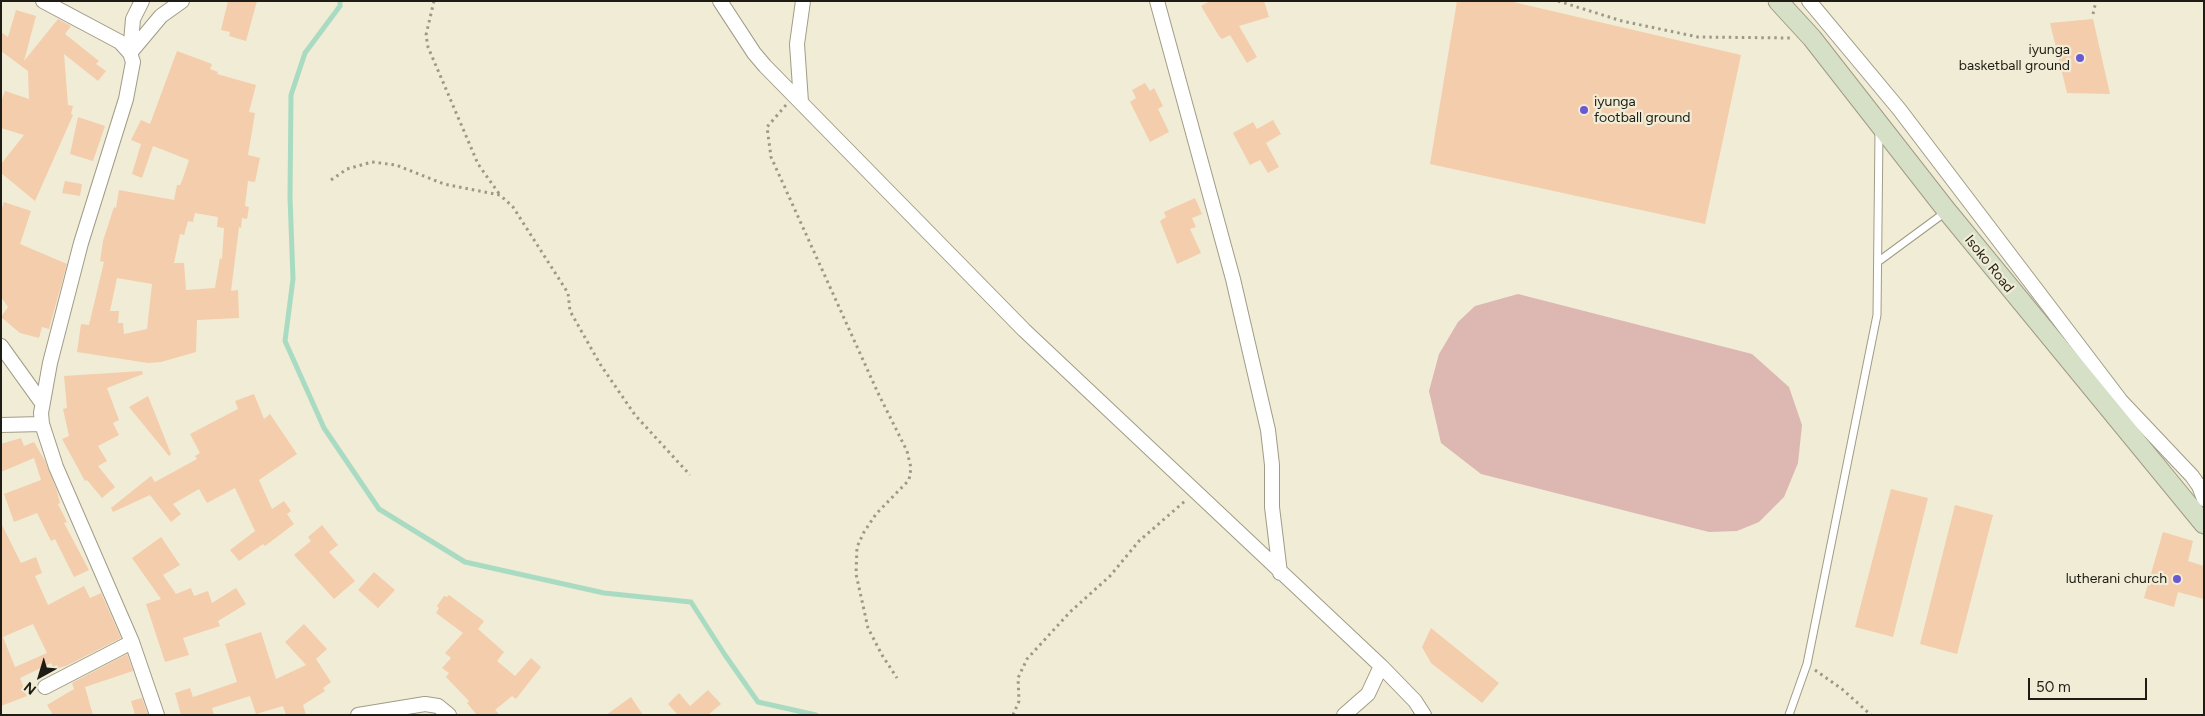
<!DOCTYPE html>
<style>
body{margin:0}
#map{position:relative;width:2205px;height:716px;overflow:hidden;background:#f1ecd5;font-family:Figtree,sans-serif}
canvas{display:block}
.frame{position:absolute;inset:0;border:2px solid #1e1c14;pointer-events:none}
.north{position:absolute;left:15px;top:651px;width:50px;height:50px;-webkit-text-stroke:4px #f1ecd5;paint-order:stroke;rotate:219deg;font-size:14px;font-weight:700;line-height:20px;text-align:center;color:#1e1c14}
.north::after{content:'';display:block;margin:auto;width:18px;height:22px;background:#1e1c14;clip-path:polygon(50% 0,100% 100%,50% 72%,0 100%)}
.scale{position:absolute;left:2028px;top:678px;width:119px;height:22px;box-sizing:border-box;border:2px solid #1e1c14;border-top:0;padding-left:6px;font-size:15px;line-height:18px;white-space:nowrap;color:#1e1c14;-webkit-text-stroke:4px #f1ecd5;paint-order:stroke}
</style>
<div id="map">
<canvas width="2205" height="716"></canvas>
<div class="frame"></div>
<div class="north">N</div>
<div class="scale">50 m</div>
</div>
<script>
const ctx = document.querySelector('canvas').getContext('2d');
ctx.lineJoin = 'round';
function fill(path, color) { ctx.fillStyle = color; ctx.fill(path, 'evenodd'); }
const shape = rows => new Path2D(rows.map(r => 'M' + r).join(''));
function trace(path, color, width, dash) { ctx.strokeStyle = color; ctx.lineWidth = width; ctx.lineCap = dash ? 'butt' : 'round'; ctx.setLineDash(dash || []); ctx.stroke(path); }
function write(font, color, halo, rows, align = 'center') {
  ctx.font = font + ' Figtree,sans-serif'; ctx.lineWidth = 4.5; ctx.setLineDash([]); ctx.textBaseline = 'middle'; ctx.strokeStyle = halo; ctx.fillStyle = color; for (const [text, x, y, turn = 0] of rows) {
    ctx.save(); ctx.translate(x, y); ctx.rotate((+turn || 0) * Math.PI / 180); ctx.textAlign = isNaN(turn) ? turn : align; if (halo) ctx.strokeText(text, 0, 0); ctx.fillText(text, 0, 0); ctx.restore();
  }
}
const green = shape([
 [1518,294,1752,354,1789,387,1802,425,1798,463,1784,497,1759,522,1737,531,1709,532,1481,474,1441,443,1429,391,1439,354,1458,322,1475,306]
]);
const stream = shape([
 [340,1,340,6,305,53,291,95,290,197,293,279,285,341,324,428,379,509,465,562,604,593,691,602,725,655,758,702,816,715]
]);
const building = shape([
 [228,1,257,1,246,41,229,36,230,32,221,30],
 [1210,1,1264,1,1269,17,1239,26,1257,57,1247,63,1230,35,1222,39,1219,36,1201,6],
 [1457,1,1509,1,1741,55,1705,224,1430,164],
 [16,10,36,16,24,61,58,19,71,26,65,34,99,61,96,64,106,71,98,81,64,54,68,105,73,106,71,114,73,115,35,201,1,173,1,164,24,135,1,128,1,102,5,91,29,99,28,71,1,51,1,32,8,37],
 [2093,19,2110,94,2067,93,2050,23],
 [177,51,212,64,210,69,218,72,217,74,256,85,249,112,255,113,248,155,260,158,255,182,248,181,245,206,249,207,247,219,242,218,241,228,239,227,231,291,238,290,239,318,197,320,196,352,161,362,148,363,77,352,81,324,89,325,104,262,100,261,103,241,114,207,116,208,119,190,174,200,177,185,180,185,182,181,189,160,153,146,142,178,132,174,141,144,131,140,141,120,150,124],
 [195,213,218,217,217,227,224,228,222,259,220,258,215,288,186,290,184,263,174,263,180,234,184,235,188,221,193,222],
 [117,278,152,284,147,329,124,334,123,323,118,323,119,311,110,311],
 [1145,83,1150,91,1154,88,1163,106,1158,109,1169,132,1150,142,1130,102,1136,98,1132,90],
 [78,117,105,126,93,161,70,154],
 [1273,120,1281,134,1266,143,1279,167,1268,173,1260,160,1250,165,1233,133,1253,122,1257,129],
 [65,181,82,184,80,196,62,193],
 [1195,198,1202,214,1192,218,1196,227,1190,229,1201,253,1177,264,1160,221,1166,217,1164,212],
 [4,202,31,211,20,244,67,264,49,329,42,327,39,338,20,333,1,317,8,307,1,297,1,211],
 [142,371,143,374,107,388,119,420,113,423,119,435,98,446,107,461,98,466,115,487,102,498,87,480,85,481,62,439,69,436,63,409,67,408,64,376],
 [254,394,264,419,270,414,297,454,259,480,272,509,284,501,291,511,287,514,294,524,265,546,263,544,239,561,230,550,255,531,235,488,207,503,199,489,173,504,181,514,171,522,150,495,113,512,111,508,151,476,155,482,197,459,195,456,200,453,190,434,238,409,235,401],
 [148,396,171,454,169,456,129,407],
 [21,438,24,446,34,442,45,461,57,491,60,503,58,504,67,522,64,523,89,570,74,577,55,539,51,541,37,513,14,522,4,494,41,480,34,458,1,472,1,444],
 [1891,489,1928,498,1893,637,1855,627],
 [1955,505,1993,515,1957,654,1920,644],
 [1,523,21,563,36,557,42,573,35,576,48,605,84,586,90,598,101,593,121,638,66,666,58,668,57,665,53,667,51,663,20,678,27,696,1,706],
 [33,624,47,653,15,667,3,637],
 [322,525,338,545,329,552,355,581,334,599,294,555,311,541,308,537],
 [2163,532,2193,541,2188,561,2204,566,2204,599,2178,592,2174,607,2144,598],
 [161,537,180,565,163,575,176,594,191,588,194,596,208,591,212,603,236,588,246,604,218,621,220,626,183,638,189,655,165,662,146,604,161,599,132,558],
 [374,572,395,590,378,608,358,590],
 [449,595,484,621,478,629,504,652,497,661,515,676,531,658,541,667,516,699,512,696,495,710,500,715,477,715,467,703,469,701,446,677,449,673,442,668,451,658,445,653,463,633,436,613,439,608,437,606,444,596,447,597],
 [304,624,327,649,316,659,331,682,323,688,325,691,303,705,306,715,286,715,283,706,256,714,250,696,212,708,214,715,181,715,175,693,190,688,193,697,237,682,225,644,261,632,276,679,306,665,285,642],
 [1431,628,1499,683,1482,703,1431,663,1422,647],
 [127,654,133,671,85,687,93,715,53,715,47,705,74,689,72,683],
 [708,690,721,704,708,715,678,715,668,704,679,693,690,706],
 [631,697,643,715,606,715],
 [142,698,148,715,135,715,131,701]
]);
const path = shape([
 [434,1,426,35,428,47,478,164,500,195],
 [1558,1,1622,21,1698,37,1790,38],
 [2093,14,2096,1],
 [786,105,767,127,771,157,878,393,907,451,911,468,909,480,876,514,864,532,857,547,856,574,868,628,882,655,897,678],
 [331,180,347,169,372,162,396,165,444,184,500,195,513,207,568,293,570,311,600,364,635,415,690,475],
 [1815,670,1842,689,1871,715],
 [1013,715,1019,701,1018,678,1027,659,1070,612,1110,576,1139,541,1185,501]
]);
const lane = shape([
 [1879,261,1947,211],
 [1789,715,1807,664,1877,315,1879,132]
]);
const street = shape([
 [43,1,120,42,130,53,133,62,126,99,81,243,50,363,41,413,42,424,56,467,132,642,157,715],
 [720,1,754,53,765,66,1024,330,1381,666,1415,701,1424,715],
 [1157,1,1233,279,1268,430,1272,465,1272,507,1280,573],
 [1809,1,1899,109,2121,401,2192,476,2199,486,2204,499],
 [130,53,161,16,182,1],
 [130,53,133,19,142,1],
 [801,102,797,44,803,1],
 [1,346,42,403],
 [1,425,42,424],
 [45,687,132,642],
 [358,715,425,704,438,706,449,715],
 [1344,715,1368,694,1381,666]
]);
const secondary = shape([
 [1778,1,1812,38,1947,211,2204,524]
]);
const markers = [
 [2080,58,5,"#6959d2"],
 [1584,110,5,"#6959d2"],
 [2177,579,5,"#6959d2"]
];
const poiNames = [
 ["iyunga",2070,50],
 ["basketball ground",2070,66],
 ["iyunga",1594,102,"left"],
 ["football ground",1594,118,"left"],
 ["lutherani church",2167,579]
];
const streetNames = [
 ["Isoko Road",1989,264,51]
];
fill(green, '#ddb7b1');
trace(stream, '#a9dbc3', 5);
fill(building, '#f4cdac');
trace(lane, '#a19c86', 9);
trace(street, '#a19c86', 16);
trace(secondary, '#a19c86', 21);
trace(path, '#9d9988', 3, [2.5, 4]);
trace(lane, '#fff', 7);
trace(street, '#fff', 14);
trace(secondary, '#d5e0c6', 19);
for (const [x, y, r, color] of markers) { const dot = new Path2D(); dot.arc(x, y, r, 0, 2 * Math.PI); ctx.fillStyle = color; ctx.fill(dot); trace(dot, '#f1ecd5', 2); }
write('14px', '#1e1c14', '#f1ecd5', poiNames, 'right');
write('14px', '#1e1c14', '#f1ecd5', streetNames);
</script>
